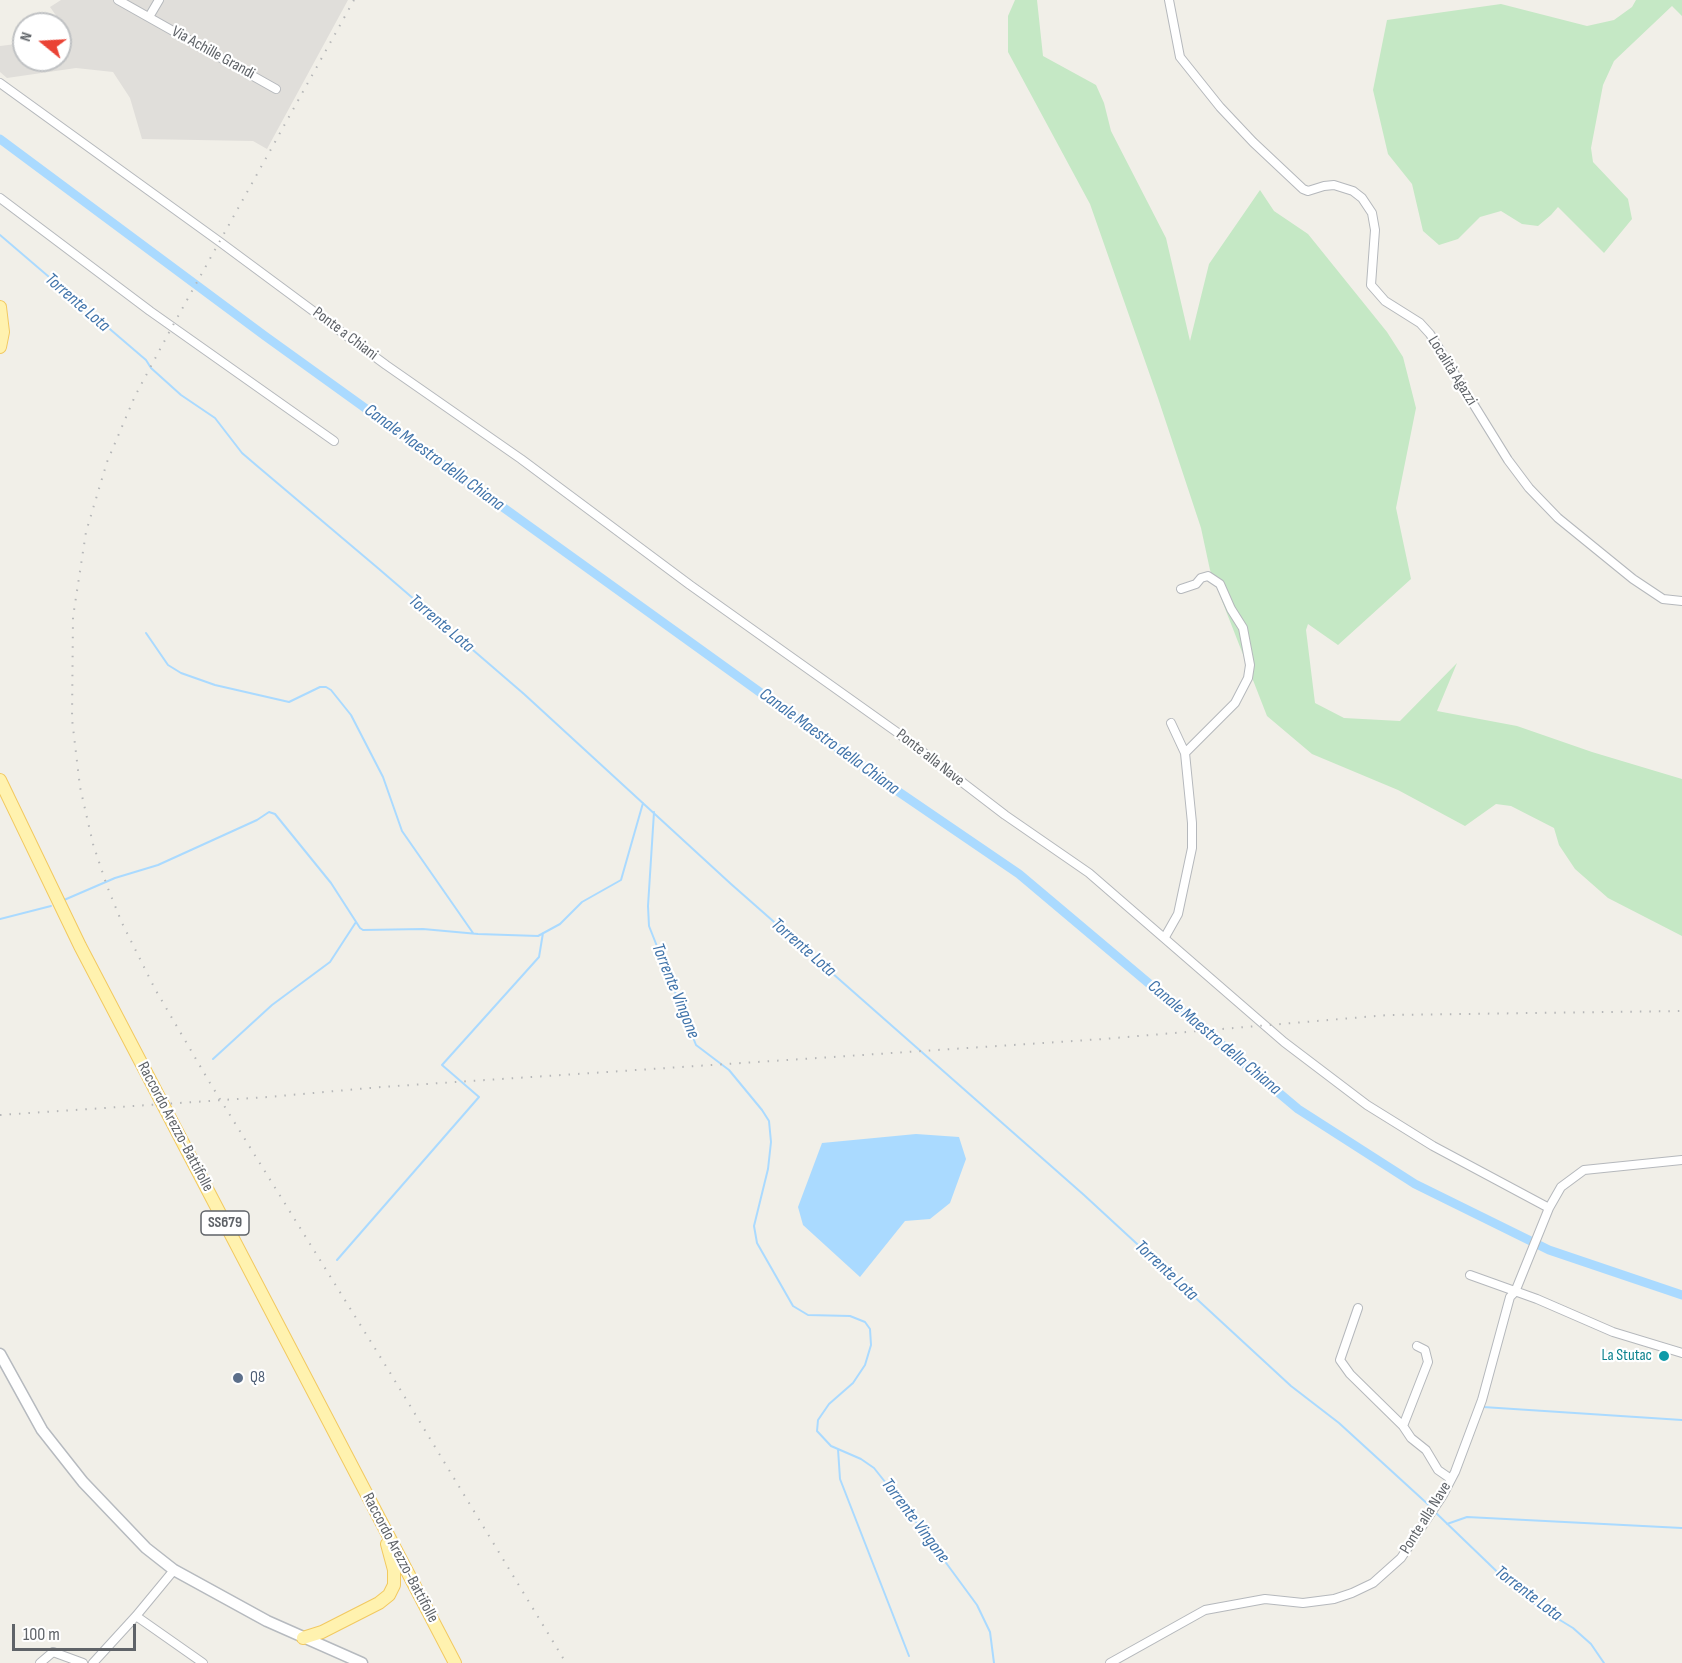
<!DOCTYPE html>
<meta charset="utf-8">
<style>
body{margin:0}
#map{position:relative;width:1682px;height:1663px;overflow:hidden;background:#f1efe8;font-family:"Sofia Sans Condensed",sans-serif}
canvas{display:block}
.north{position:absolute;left:12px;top:12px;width:60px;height:60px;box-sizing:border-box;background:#fff;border:2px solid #bfc1c3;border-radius:50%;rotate:288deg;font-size:16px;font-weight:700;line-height:24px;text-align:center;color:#5f6368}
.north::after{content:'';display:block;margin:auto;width:21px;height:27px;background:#ea4335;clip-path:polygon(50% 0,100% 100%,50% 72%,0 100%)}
.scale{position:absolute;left:12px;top:1624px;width:124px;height:27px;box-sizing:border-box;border:3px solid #5f6368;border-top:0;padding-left:8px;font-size:18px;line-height:21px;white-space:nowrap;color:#5f6368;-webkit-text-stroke:4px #fff;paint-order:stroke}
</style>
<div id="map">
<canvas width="1682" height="1663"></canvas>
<div class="north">N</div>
<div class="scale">100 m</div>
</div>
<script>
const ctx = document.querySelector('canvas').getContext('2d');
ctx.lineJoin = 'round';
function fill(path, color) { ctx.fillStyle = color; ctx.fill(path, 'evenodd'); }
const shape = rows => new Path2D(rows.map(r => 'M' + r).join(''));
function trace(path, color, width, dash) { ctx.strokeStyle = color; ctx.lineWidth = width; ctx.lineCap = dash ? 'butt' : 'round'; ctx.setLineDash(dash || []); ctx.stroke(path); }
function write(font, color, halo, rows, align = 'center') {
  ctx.font = font + ' "Sofia Sans Condensed",sans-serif'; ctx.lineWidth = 4.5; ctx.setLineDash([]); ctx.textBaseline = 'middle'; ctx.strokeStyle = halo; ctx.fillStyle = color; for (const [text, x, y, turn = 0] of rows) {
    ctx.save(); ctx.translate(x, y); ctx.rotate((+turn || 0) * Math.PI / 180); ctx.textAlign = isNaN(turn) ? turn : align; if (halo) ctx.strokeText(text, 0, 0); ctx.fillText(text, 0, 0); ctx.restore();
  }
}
const industrial = shape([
 [61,0,348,0,267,149,253,141,142,139,130,98,113,72,76,68,7,78,0,72,0,46,24,43,24,60,60,60,60,40,72,38,50,7]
]);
const green = shape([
 [1015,0,1037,0,1043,56,1096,85,1104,103,1111,131,1166,238,1190,341,1209,264,1260,190,1274,211,1308,234,1387,332,1403,357,1416,408,1396,508,1411,579,1338,645,1308,624,1306,630,1315,703,1344,718,1400,721,1457,663,1437,711,1517,726,1592,752,1682,779,1682,936,1608,898,1575,869,1559,845,1554,828,1511,806,1496,804,1465,826,1398,790,1312,754,1267,716,1210,570,1201,528,1158,398,1090,204,1008,52,1008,16],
 [1636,0,1682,0,1682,16,1672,6,1614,61,1603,85,1591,148,1593,162,1628,199,1632,219,1604,253,1558,207,1551,215,1538,226,1522,224,1501,211,1480,217,1458,239,1439,245,1423,231,1412,184,1388,154,1373,90,1387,20,1501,4,1587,26,1614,20,1632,7]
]);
const water = shape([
 [916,1134,959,1137,966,1159,950,1203,930,1219,905,1221,860,1277,803,1225,798,1207,822,1143]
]);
const stream = shape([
 [0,235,146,360,151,368,181,395,215,418,242,453,256,465,379,569,524,694,731,884,1084,1195,1291,1386,1339,1423,1432,1508],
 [146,633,168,665,181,673,215,685,289,702,320,687,326,687,331,690,351,715,383,777,402,831,473,933],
 [654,812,648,906,649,926,696,1045,729,1070,762,1110,769,1121,771,1142,768,1169,754,1226,757,1243,793,1306,808,1315,850,1316,865,1322,870,1329,871,1345,865,1365,853,1383,829,1404,818,1420,817,1431,831,1446,861,1459,874,1468,905,1507,977,1605,990,1632,994,1663],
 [64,900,115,878,158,865,257,820,269,812,275,814,331,883,360,928,363,930,423,929,478,934,538,936,560,924,582,902,621,880,643,803],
 [0,919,51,906],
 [213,1059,272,1005,330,962,356,922],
 [337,1260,479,1097,442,1065,539,957,543,933],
 [1483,1407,1682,1420],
 [838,1449,840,1479,909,1656],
 [1435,1512,1513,1587,1537,1606,1573,1628,1591,1644,1604,1663],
 [1447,1524,1467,1517,1682,1528]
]);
const canal = shape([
 [0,139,265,336,893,788,1019,874,1298,1109,1415,1184,1549,1250,1682,1295]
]);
const street = shape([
 [118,0,276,89],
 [1169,0,1180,57,1220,107,1253,142,1303,189,1308,191,1324,186,1334,185,1353,191,1362,198,1372,213,1375,230,1371,285,1385,301,1420,323,1430,334,1508,460,1529,488,1558,518,1633,579,1663,599,1682,601],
 [149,17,159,0],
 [0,83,220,242,386,365,521,459,690,585,898,733,1005,815,1089,873,1284,1042,1367,1105,1433,1146,1549,1208],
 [0,198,150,311,334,441],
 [1181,589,1196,584,1201,578,1208,576,1220,584,1231,609,1243,628,1250,665,1248,678,1235,703,1185,753],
 [1165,937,1178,914,1192,848,1192,823,1185,753,1171,723],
 [1470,1275,1537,1299,1613,1332,1682,1353],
 [1358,1308,1340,1360,1350,1374,1403,1426],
 [1417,1346,1425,1350,1428,1362,1403,1426,1411,1438,1426,1450,1438,1470,1451,1479],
 [136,1616,203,1663],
 [40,1663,53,1652,83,1663],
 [93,1663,136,1616,174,1570],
 [1110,1663,1205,1610,1265,1599,1303,1603,1334,1599,1352,1593,1373,1583,1401,1558,1443,1495,1455,1472,1482,1400,1510,1297,1515,1292,1549,1208,1561,1187,1584,1170,1682,1160]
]);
const secondary = shape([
 [0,1354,42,1430,83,1482,146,1548,174,1570,267,1621,362,1663]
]);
const primary = shape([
 [0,307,3,332,0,347],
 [0,780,80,946,455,1663],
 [303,1638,322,1632,379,1603,389,1595,394,1585,394,1570,387,1544]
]);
const rail = shape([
 [354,0,172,327,135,396,107,462,86,532,73,617,72,719,80,787,93,844,107,886,122,923,155,989,210,1083,389,1371,566,1663],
 [0,1115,268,1097,381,1087,1103,1039,1388,1015,1682,1011]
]);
const markers = [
 [1664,1356,6,"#0f9aa8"],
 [238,1378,6,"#5c6f8a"]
];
const shields = [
 [225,1223,48]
];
const shieldNames = [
 ["SS679",225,1223]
];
const streetNames = [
 ["Via Achille Grandi",213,53,29],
 ["Ponte a Chiani",345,334,37],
 ["Località Agazzi",1452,371,58],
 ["Ponte alla Nave",930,758,38],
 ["Raccordo Arezzo-Battifolle",175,1127,62],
 ["Ponte alla Nave",1426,1518,-58],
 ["Raccordo Arezzo-Battifolle",400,1558,62]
];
const cultureNames = [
 ["La Stutac",1652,1356]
];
const serviceNames = [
 ["Q8",250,1378]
];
const waterNames = [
 ["Torrente Lota",77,303,41],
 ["Canale Maestro della Chiana",434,458,36],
 ["Torrente Lota",441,624,40],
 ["Canale Maestro della Chiana",829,742,36],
 ["Torrente Lota",803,948,41],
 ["Torrente Vingone",675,991,68],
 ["Canale Maestro della Chiana",1214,1038,40],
 ["Torrente Lota",1166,1271,43],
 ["Torrente Vingone",915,1521,53],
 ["Torrente Lota",1528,1594,37]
];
fill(industrial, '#e0deda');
fill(green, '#c5e8c5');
fill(water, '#aadaff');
trace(stream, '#aadaff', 2);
trace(canal, '#aadaff', 9);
trace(street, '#b5b8bc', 10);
trace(secondary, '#b6babf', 13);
trace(primary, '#f2c960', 14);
trace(street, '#fff', 8);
trace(secondary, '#fff', 10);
trace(primary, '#fff2af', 12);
trace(rail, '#b6b7b8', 2, [1.5, 8]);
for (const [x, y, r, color] of markers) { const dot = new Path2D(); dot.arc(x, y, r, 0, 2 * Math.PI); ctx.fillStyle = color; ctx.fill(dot); trace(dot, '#fff', 2); }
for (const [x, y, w] of shields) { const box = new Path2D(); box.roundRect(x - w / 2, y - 12, w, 24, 4.5); ctx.fillStyle = '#fff'; ctx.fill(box); trace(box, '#5f6368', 1.5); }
write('bold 15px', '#5f6368', null, shieldNames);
write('16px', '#5f6368', '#fff', streetNames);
write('16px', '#0d838f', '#fff', cultureNames, 'right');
write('16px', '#4e5e75', '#fff', serviceNames, 'left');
write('italic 18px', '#4174aa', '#fff', waterNames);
</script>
